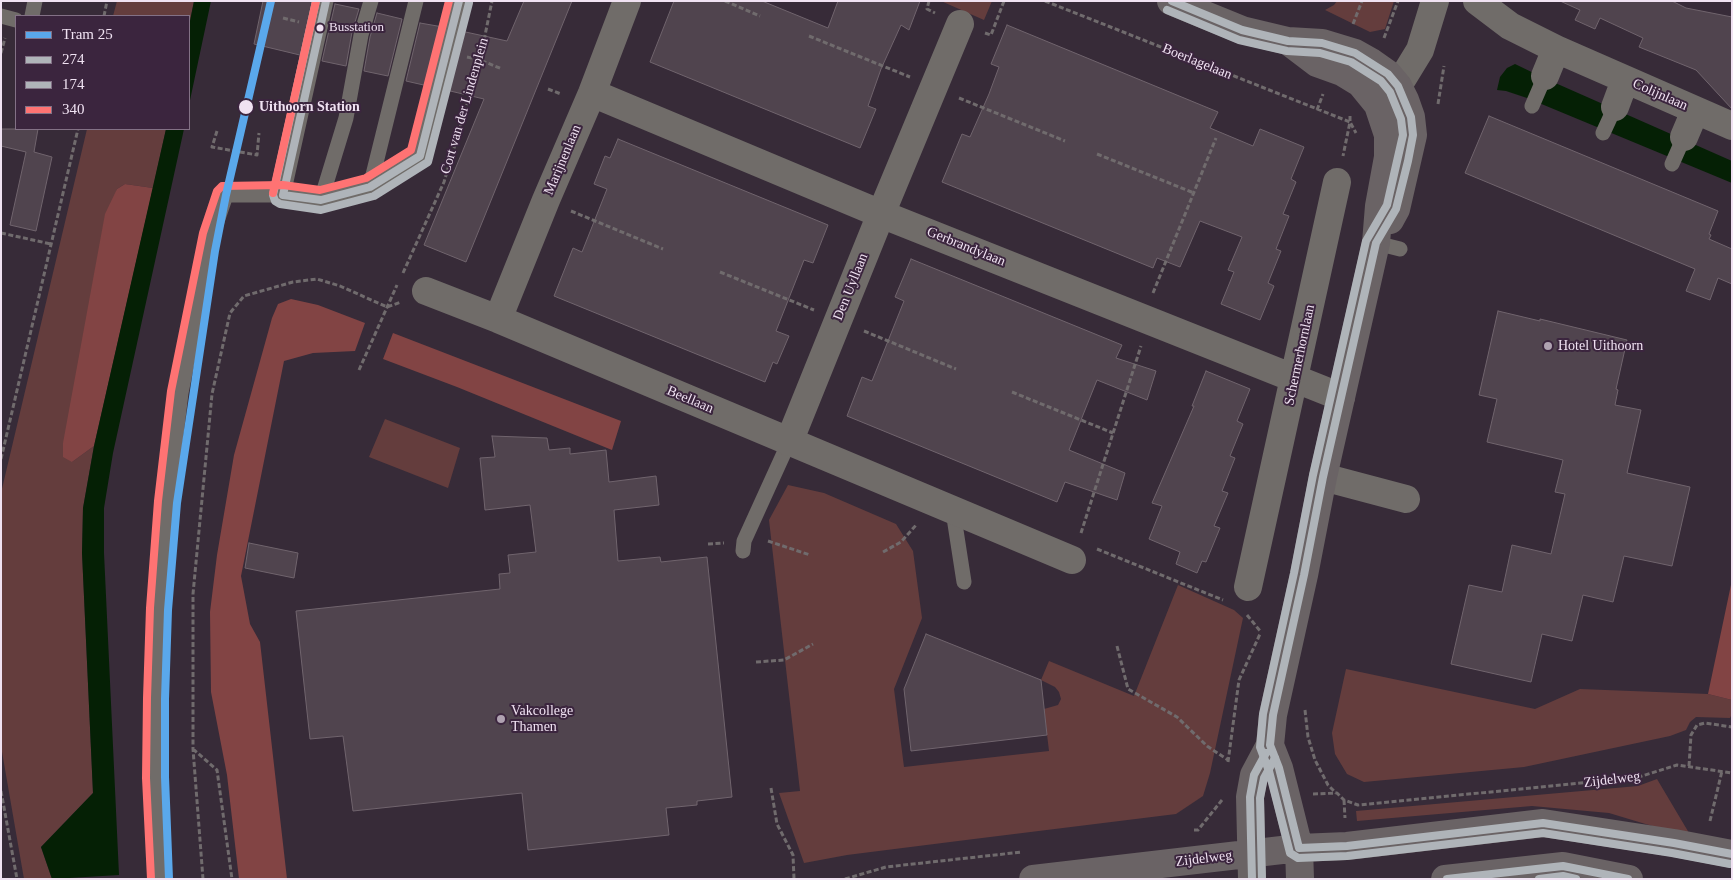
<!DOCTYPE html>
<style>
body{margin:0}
#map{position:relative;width:1733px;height:880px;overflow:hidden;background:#372b38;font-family:"Times New Roman",serif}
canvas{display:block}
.frame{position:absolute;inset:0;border:2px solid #f0e2f2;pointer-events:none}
.legend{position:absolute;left:15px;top:15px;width:175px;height:115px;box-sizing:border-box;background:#3b253e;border:1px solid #837186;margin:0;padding:6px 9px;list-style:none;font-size:15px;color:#f0e2f2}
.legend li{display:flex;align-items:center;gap:10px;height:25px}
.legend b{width:25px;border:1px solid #837186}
</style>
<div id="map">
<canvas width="1733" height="880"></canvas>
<div class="frame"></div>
<ul class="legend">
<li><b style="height:6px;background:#5aa8eb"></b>Tram 25</li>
<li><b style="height:6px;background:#afb4b9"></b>274</li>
<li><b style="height:6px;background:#afb4b9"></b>174</li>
<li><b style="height:6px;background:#ff7373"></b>340</li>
</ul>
</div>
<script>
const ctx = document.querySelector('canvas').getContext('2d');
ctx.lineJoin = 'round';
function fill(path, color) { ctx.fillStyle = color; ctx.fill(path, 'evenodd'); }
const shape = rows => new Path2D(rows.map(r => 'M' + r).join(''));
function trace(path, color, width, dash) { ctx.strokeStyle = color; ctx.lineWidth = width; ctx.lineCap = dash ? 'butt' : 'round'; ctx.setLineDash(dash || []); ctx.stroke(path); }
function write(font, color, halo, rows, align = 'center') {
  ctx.font = font + ' "Times New Roman",serif'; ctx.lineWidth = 4; ctx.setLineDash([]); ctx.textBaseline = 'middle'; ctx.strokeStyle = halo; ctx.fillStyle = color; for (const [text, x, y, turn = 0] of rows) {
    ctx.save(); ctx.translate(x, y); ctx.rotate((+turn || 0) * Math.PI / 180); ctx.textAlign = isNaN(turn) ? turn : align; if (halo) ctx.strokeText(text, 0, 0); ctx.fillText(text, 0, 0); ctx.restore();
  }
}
const green = shape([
 [117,1,194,1,189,26,189,16,113,16],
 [941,1,992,1,984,20],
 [1337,1,1394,1,1385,29,1370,32,1325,10,1334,5],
 [87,129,166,129,153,188,125,184,117,189,72,462,94,446,83,508,82,552,93,793,41,847,52,879,24,879,1,746,1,493],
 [385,419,460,448,448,488,369,457],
 [788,485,824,493,896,524,913,551,922,618,894,689,904,767,1049,751,1044,709,1058,705,1061,699,1059,692,1055,687,1041,680,1049,661,1134,696,1178,585,1234,610,1243,618,1210,773,1203,796,1176,814,974,839,847,855,804,863,779,793,800,791,769,520],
 [1346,669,1535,709,1580,689,1708,694,1732,700,1732,714,1730,718,1696,717,1690,722,1686,730,1670,736,1524,767,1364,782,1347,774,1335,754,1332,733],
 [1657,779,1692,838,1609,813,1532,806,1357,821,1356,811,1638,786]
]);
const forest = shape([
 [125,184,153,188,94,446,72,462,63,457,63,443,105,214,117,189],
 [291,299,318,305,365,323,355,351,313,353,284,361,241,576,250,624,260,642,287,879,239,879,227,775,211,692,210,612,217,555,234,455,272,318,278,304],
 [393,333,621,421,612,450,457,387,383,359],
 [1732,580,1732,700,1708,694]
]);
const water = shape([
 [194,1,211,1,189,105,189,26],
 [1515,64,1544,78,1732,161,1732,183,1527,98,1506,91,1497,90,1500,77,1507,68],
 [166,129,184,129,113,453,104,508,104,553,119,875,52,879,41,847,93,793,82,553,83,508,94,446]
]);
const building = shape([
 [263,1,316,1,304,56,254,44,263,1],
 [524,1,572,1,466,262,424,245,484,99,446,90,461,31,507,41,524,1],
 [674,1,762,1,828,28,838,1,920,1,909,30,901,25,881,69,868,106,876,109,860,148,650,62,674,1],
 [1560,1,1672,1,1686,8,1732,17,1732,109,1696,70,1639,47,1643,38,1600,18,1595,29,1575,20,1580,10,1560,1],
 [335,4,359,9,352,32,346,66,322,61,335,4],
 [377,13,402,19,388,76,364,71,370,37,377,13],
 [420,23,443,27,428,86,406,81,420,23],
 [1007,25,1218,112,1210,128,1253,146,1260,129,1304,147,1291,179,1296,182,1283,214,1289,216,1276,249,1281,251,1268,283,1274,286,1260,320,1221,304,1234,272,1228,270,1242,237,1200,221,1180,267,1157,258,1153,268,942,182,962,134,970,137,989,94,999,67,991,64,1007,25],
 [1489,116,1718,211,1709,234,1711,235,1709,239,1732,249,1732,284,1718,278,1710,300,1686,291,1695,269,1465,173,1489,116],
 [1,129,38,129,34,152,52,157,36,231,10,225,26,152,1,146,1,129],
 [618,139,828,225,813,263,804,260,776,331,789,336,777,364,773,362,765,382,554,296,573,248,582,252,607,189,594,184,605,156,610,158,618,139],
 [911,259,1122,345,1116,358,1156,371,1147,400,1097,380,1069,450,1125,473,1117,500,1065,482,1057,502,847,416,862,377,872,381,904,301,895,297,911,259],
 [1498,311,1540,321,1540,319,1627,340,1616,389,1618,390,1615,405,1641,410,1627,473,1690,487,1672,566,1624,556,1613,602,1583,595,1572,641,1542,634,1531,682,1451,664,1469,585,1502,592,1512,545,1551,554,1565,494,1555,492,1563,460,1487,442,1497,399,1479,395,1498,311],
 [1206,371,1250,389,1237,421,1243,424,1230,456,1235,458,1222,491,1228,493,1214,526,1220,528,1206,562,1202,561,1197,573,1176,564,1180,552,1149,539,1162,506,1152,503,1194,406,1192,406,1206,371],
 [492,436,547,438,549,450,570,448,570,454,606,450,609,482,656,476,659,505,614,510,618,561,660,557,661,562,707,557,732,797,697,801,697,805,666,808,669,835,528,850,522,793,353,811,343,736,310,739,296,611,500,589,499,574,510,573,508,555,536,552,530,505,485,510,480,458,495,457,492,436],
 [249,543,298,553,294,578,245,568,249,543],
 [926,634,1041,680,1047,735,911,751,904,689,926,634]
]);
const path = shape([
 [725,1,760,16],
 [929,1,927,9,935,13],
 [1045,1,1350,122,1343,156],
 [104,16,107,1],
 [283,18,299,22],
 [1353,24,1362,1],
 [985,33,991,35,1004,1],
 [809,36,910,77],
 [1384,38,1398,1],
 [1,53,5,38],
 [467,57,480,60,502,69],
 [548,89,561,94],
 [959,98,1065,141],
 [1438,104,1444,66],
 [1317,110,1323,94],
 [1350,116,1350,122,1356,133],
 [217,131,212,147,257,155,259,133],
 [1097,154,1194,193],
 [571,211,663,249],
 [1,233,51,244],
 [720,272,814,310],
 [403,273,444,182,480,60,492,1],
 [1153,293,1216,138],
 [864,331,956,369],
 [359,370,397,285],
 [1012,392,1113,433],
 [1,459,78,129],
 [1081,533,1141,346],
 [768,541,810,555],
 [708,544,724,543],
 [1097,549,1223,600],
 [883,552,901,542,917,524],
 [1247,615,1261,632],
 [1117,646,1128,689,1177,717,1207,746,1228,760],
 [756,662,784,660,813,644],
 [1305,710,1308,737,1315,760,1328,785,1336,793],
 [193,749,217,770,232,879],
 [1228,762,1239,680,1260,634],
 [1689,766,1691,735,1697,725,1705,723,1732,727],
 [771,788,777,824,793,855,794,879],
 [1,791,17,879],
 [1313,794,1337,793,1344,800,1358,805,1612,780,1629,780,1677,765,1732,773],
 [1344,800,1345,818],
 [1710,821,1722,771],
 [1194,830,1198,830,1222,800],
 [203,879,193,749,193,594,212,394,230,313,244,296,293,282,317,279,340,286,387,307,401,302],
 [845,879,886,867,1022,852]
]);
const lane = shape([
 [1,16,16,20],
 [32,16,35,1],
 [1532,106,1545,76],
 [1603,133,1615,107],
 [1672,164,1684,137],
 [370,187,416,1],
 [283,195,326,1],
 [321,200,346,118,361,35,371,1],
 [1376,243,1400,249],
 [953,511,964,582],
 [743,551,744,541,789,442],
 [161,879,156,778,157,698,160,609,168,502,181,393,212,236,226,195,283,195,321,200,370,187,420,156,459,1]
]);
const street = shape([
 [1477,1,1510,26,1556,49,1732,126],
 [1545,76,1556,49],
 [592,93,881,214,1341,397],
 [1381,102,1398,86,1420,50,1435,1],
 [1615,107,1625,80],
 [1684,137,1695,111],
 [426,291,498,319,1072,560],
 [498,319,546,200,592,93,627,1],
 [789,442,881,214,960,24],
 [1323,477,1406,499],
 [1248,587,1337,182]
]);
const secondary = shape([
 [1171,1,1242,30,1288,41,1322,43,1355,53,1371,62,1388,74,1398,86,1405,100,1411,117,1413,135,1396,209,1390,220],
 [1270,745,1279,768,1299,848,1300,879],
 [1033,879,1299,848,1347,846,1543,823,1674,843,1732,854],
 [1252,879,1250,797,1254,775,1270,745,1273,715,1304,575,1323,477,1376,243,1379,206,1388,157,1388,135,1378,105,1360,83,1342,72,1317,63,1288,41],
 [1445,879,1563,866,1629,879]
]);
const bus1 = shape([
 [1172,1,1242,30,1288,41,1322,43,1355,53,1388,74,1398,86,1411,117,1413,135,1408,161,1396,209,1376,243,1323,477,1304,575,1273,715,1270,745,1279,768,1299,848,1347,846,1543,823,1674,843,1732,854],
 [283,195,321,200,370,187,420,156,459,1],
 [283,195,326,1],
 [1252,879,1250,797,1254,775,1266,753],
 [1447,879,1563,866,1628,879]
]);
const bus2 = shape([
 [316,1,273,195,275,201,280,204,321,210,374,196,428,162,469,3],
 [1167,10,1239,40,1287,51,1320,53,1351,62,1381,81,1390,92,1401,119,1403,135,1387,205,1366,241,1313,475,1294,573,1263,714,1260,747,1269,771,1290,853,1298,858,1347,856,1543,833,1672,853,1730,864],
 [1262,879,1260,798,1264,778,1275,758],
 [1539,879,1563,876,1576,879]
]);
const bus3 = shape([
 [273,193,316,1],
 [151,879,146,778,147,698,150,608,158,501,171,391,203,233,217,191,222,186,283,185,320,190,366,178,411,150,449,1]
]);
const tram1 = shape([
 [169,879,165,777,165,699,168,610,177,503,215,251,226,195,271,1]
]);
const markers = [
 [320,28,4.5,"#f0e2f2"],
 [246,107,8,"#f0e2f2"],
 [1548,346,5,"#afa2b1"],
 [501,719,5,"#afa2b1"]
];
const busNames = [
 ["Busstation",329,28]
];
const streetNames = [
 ["Boerlagelaan",1197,62,22],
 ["Colijnlaan",1660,95,24],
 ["Cort van der Lindenplein",465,106,-74],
 ["Marijnenlaan",563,160,-67],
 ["Gerbrandylaan",966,247,22],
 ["Den Uyllaan",851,287,-68],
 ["Schermerhornlaan",1300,355,-78],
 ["Beellaan",690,400,23],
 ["Zijdelweg",1612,780,-7],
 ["Zijdelweg",1204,859,-7]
];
const stopNames = [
 ["Uithoorn Station",259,107]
];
const poiNames = [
 ["Hotel Uithoorn",1558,346],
 ["Vakcollege",511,711],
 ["Thamen",511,727]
];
fill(green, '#643d3d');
fill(forest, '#824444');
fill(water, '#052005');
fill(building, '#50444e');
trace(building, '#70646d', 1);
trace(path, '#706b6d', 3, [5, 2.5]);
trace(lane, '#706c69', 15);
trace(street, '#706c69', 28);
trace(secondary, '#6a6365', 28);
trace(bus1, '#afb4b9', 8);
trace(bus2, '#afb4b9', 8);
trace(bus3, '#ff7373', 8);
trace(tram1, '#5aa8eb', 8);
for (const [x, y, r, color] of markers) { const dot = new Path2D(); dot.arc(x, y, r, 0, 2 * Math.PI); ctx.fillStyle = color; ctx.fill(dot); trace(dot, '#3b253e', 2); }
write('13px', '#f0e2f2', '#3b253e', busNames, 'left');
write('14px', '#f0e2f2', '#3b253e', streetNames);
write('bold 14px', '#f0e2f2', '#3b253e', stopNames, 'left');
write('14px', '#f0e2f2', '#3b253e', poiNames, 'left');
</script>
